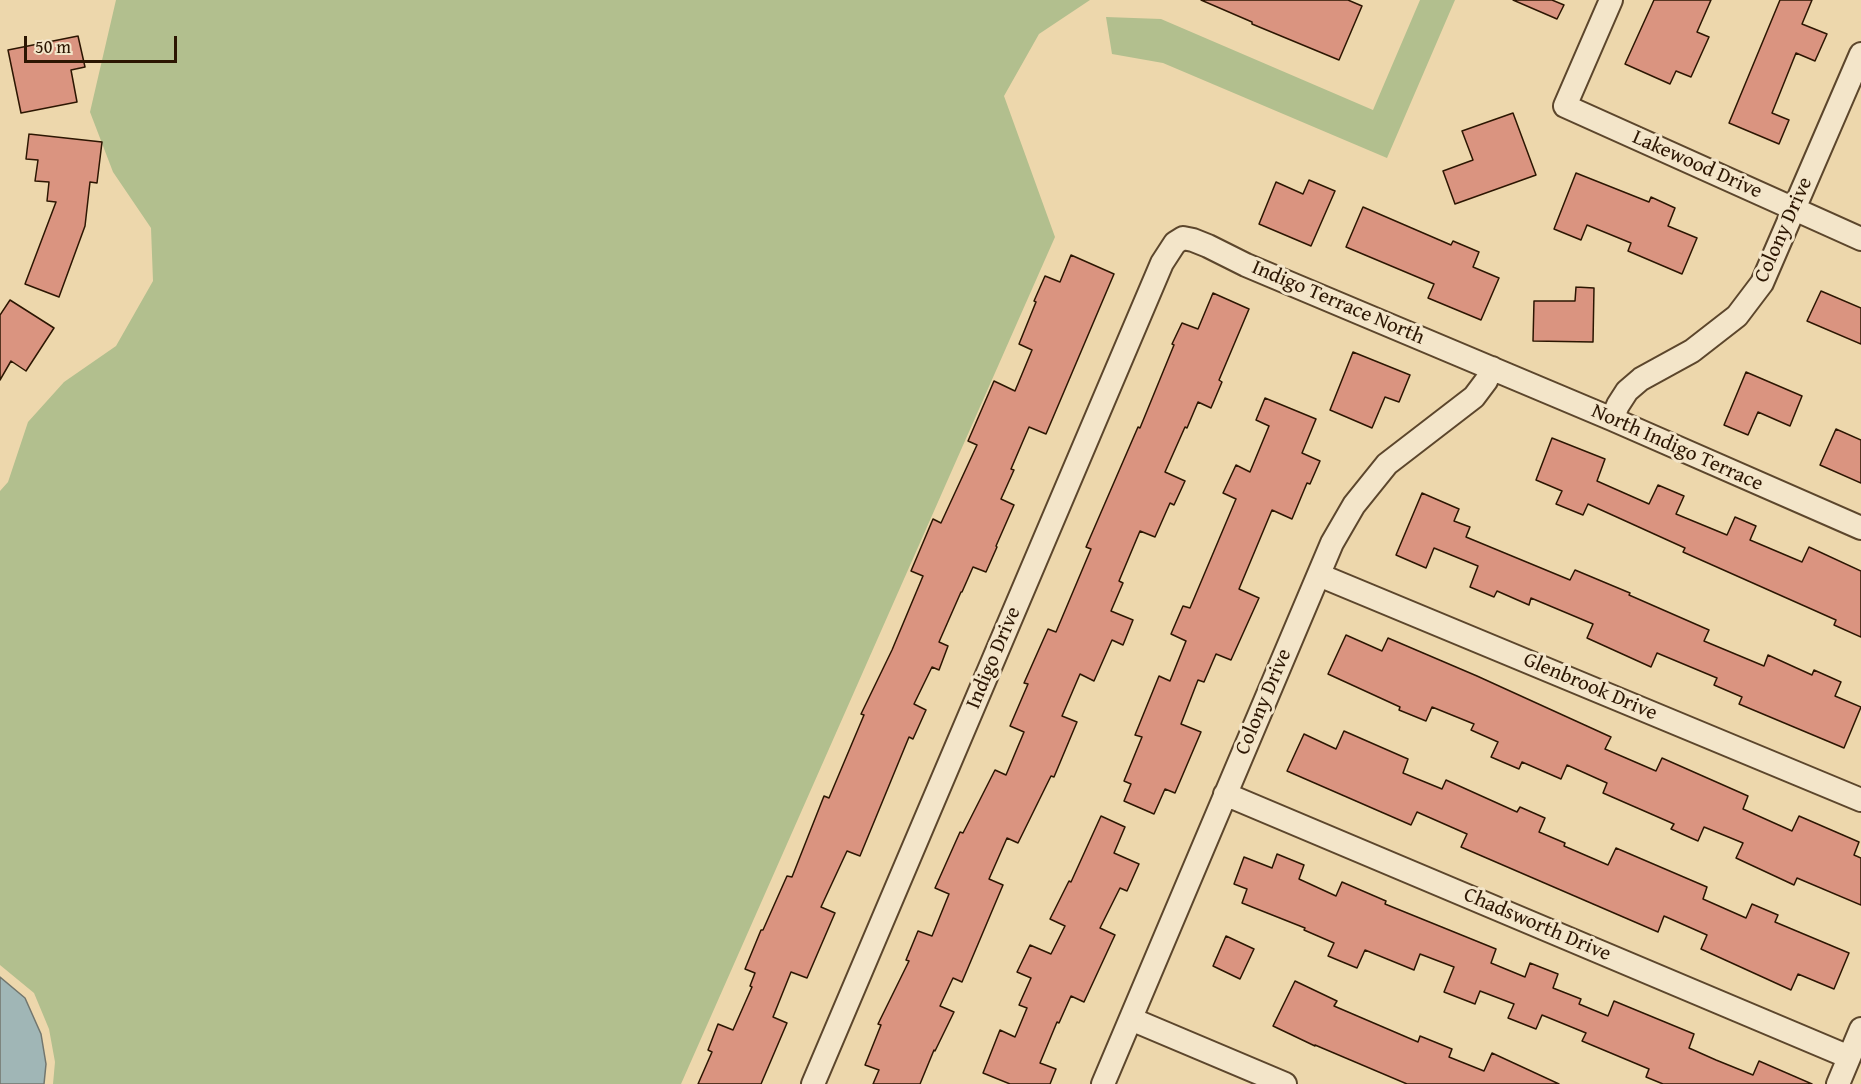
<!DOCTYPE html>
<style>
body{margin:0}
#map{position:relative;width:1861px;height:1084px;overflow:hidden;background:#edd7ac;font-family:"Gentium Book Plus",serif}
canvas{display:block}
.scale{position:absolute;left:24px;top:36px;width:153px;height:27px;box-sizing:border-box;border:3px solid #2c1602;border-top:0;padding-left:8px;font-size:18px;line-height:21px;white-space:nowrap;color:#2c1602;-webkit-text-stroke:4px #f3e5c9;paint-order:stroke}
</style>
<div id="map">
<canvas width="1861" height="1084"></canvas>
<div class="scale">50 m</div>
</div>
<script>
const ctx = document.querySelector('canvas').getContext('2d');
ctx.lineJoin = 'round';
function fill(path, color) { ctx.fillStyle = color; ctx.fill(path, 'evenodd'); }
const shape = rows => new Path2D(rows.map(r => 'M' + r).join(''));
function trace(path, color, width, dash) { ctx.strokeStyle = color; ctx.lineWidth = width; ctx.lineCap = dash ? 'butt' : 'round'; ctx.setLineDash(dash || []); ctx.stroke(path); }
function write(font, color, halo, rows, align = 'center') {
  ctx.font = font + ' "Gentium Book Plus",serif'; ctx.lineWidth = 6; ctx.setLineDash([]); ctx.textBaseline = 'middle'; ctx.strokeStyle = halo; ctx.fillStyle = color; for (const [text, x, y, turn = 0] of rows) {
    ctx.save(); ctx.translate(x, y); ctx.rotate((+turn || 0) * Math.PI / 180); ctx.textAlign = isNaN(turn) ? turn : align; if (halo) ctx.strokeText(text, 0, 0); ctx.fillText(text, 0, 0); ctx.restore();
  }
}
const green = shape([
 [116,0,1090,0,1039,34,1004,96,1055,237,681,1084,53,1084,55,1062,49,1029,34,993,0,965,0,491,8,482,28,422,64,382,116,346,153,281,151,228,113,172,90,112],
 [1420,0,1455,0,1387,158,1163,63,1112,54,1106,17,1161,19,1373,110]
]);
const water = shape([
 [0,977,25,998,41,1034,46,1064,44,1084,0,1084,0,977]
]);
const building = shape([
 [1201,0,1348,0,1362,6,1339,60,1252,24,1252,22,1201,0],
 [1513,0,1552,0,1564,5,1557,19,1513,0],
 [1654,0,1711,0,1697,32,1709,37,1691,77,1676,71,1670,84,1625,64,1654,0],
 [1780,0,1812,0,1802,24,1827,34,1815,61,1796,53,1772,113,1789,120,1779,144,1729,123,1780,0],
 [78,36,85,67,71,70,77,102,21,113,8,50,78,36],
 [1513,113,1536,175,1455,204,1443,171,1473,160,1462,131,1513,113],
 [29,134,102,142,97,183,90,182,85,226,59,297,25,284,56,202,47,201,49,182,35,181,38,160,26,159,29,134],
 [1576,173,1649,202,1651,197,1675,208,1668,226,1697,238,1682,274,1628,251,1631,243,1587,225,1581,240,1554,229,1576,173],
 [1309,180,1335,191,1311,246,1259,224,1276,182,1303,194,1309,180],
 [1363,207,1451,245,1453,241,1479,252,1473,267,1499,278,1481,320,1428,298,1434,284,1346,247,1363,207],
 [1071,255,1114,274,1046,434,1029,427,1011,469,1014,470,1001,499,1014,505,996,546,997,547,986,572,973,567,962,592,961,592,939,642,948,646,939,670,932,667,914,704,926,710,913,739,909,737,860,856,847,851,821,907,835,913,807,978,791,972,773,1017,787,1023,761,1084,698,1084,712,1052,708,1050,718,1024,733,1030,752,987,750,986,755,973,745,969,761,930,763,930,787,876,792,877,824,796,829,798,864,715,861,714,892,650,923,576,911,571,933,519,941,523,977,445,968,441,994,381,1015,391,1032,350,1019,344,1036,302,1034,301,1045,276,1060,282,1071,255],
 [1576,287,1594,288,1593,342,1533,341,1534,301,1575,301,1576,287],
 [1821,291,1861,308,1861,344,1807,321,1821,291],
 [1213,293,1249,309,1219,380,1222,382,1211,408,1198,402,1187,428,1185,427,1165,472,1185,481,1174,505,1170,503,1155,537,1140,531,1119,581,1123,583,1111,611,1133,620,1123,645,1112,640,1094,681,1080,674,1062,716,1077,722,1054,777,1051,776,1018,843,1007,838,989,879,1003,885,962,982,953,978,940,1006,954,1012,935,1051,934,1050,920,1084,873,1084,879,1070,865,1065,881,1025,878,1024,909,961,906,960,918,931,932,936,949,894,935,888,960,832,963,833,995,770,1006,775,1024,732,1010,726,1028,684,1024,683,1048,629,1056,632,1091,549,1086,547,1138,427,1140,428,1174,345,1172,344,1182,323,1198,329,1213,293],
 [10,300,54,328,26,371,11,361,0,380,0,315,10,300],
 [1353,352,1410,375,1399,402,1385,397,1372,428,1330,410,1353,352],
 [1746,372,1802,396,1790,426,1758,412,1748,435,1724,425,1746,372],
 [1265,398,1316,419,1302,453,1320,461,1310,484,1307,483,1292,519,1272,510,1239,589,1259,598,1231,660,1216,654,1204,682,1198,680,1181,724,1201,732,1175,793,1165,789,1154,814,1124,801,1131,784,1124,781,1142,737,1135,735,1159,676,1170,681,1186,641,1171,634,1183,606,1190,608,1236,499,1223,493,1236,465,1250,472,1269,426,1256,420,1265,398],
 [1836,429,1861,440,1861,483,1820,465,1836,429],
 [1552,438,1605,459,1597,481,1649,504,1658,485,1684,496,1676,514,1727,535,1735,517,1756,526,1750,540,1802,562,1809,547,1861,571,1861,637,1834,625,1836,620,1683,552,1685,548,1588,504,1583,515,1556,504,1562,491,1536,480,1552,438],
 [1422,493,1459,509,1454,521,1470,527,1466,537,1570,580,1575,570,1630,593,1629,595,1709,630,1704,641,1764,666,1768,655,1812,675,1814,670,1841,682,1835,696,1861,707,1844,748,1739,704,1742,697,1714,685,1717,678,1657,653,1651,667,1587,638,1593,624,1531,598,1529,605,1497,591,1494,597,1470,587,1478,566,1434,548,1426,568,1396,555,1422,493],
 [1346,635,1382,651,1388,638,1477,676,1611,737,1605,749,1656,771,1662,758,1748,796,1743,809,1792,831,1799,816,1859,842,1854,855,1861,858,1861,905,1797,878,1794,885,1736,858,1743,843,1704,827,1698,841,1671,829,1674,824,1603,793,1607,783,1567,765,1561,779,1522,762,1519,769,1491,757,1498,742,1471,730,1474,724,1432,707,1426,721,1399,710,1400,707,1328,674,1346,635],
 [1344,731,1408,759,1403,773,1442,789,1446,780,1517,812,1520,807,1545,818,1539,832,1565,843,1564,846,1608,865,1616,848,1707,887,1703,899,1746,918,1752,904,1778,915,1775,922,1849,953,1834,989,1798,974,1791,990,1701,949,1707,935,1664,916,1658,932,1461,847,1467,834,1417,812,1411,825,1287,771,1304,734,1336,749,1344,731],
 [1101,816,1125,827,1114,853,1139,864,1127,891,1120,888,1100,928,1115,935,1084,1002,1071,996,1059,1023,1057,1022,1040,1063,1056,1069,1050,1084,1010,1084,983,1073,1000,1030,1015,1037,1027,1008,1019,1005,1031,978,1017,972,1030,945,1051,954,1065,926,1050,919,1069,881,1071,882,1101,816],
 [1277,854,1304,865,1299,879,1336,896,1342,882,1386,901,1385,904,1496,949,1491,963,1525,977,1530,963,1558,974,1553,988,1581,999,1579,1004,1608,1016,1614,1001,1694,1034,1689,1048,1716,1060,1753,1075,1759,1061,1812,1084,1663,1084,1646,1077,1649,1069,1582,1041,1586,1033,1542,1015,1536,1029,1508,1018,1514,1004,1480,991,1475,1004,1444,992,1454,967,1420,954,1414,970,1365,950,1357,968,1328,956,1334,943,1304,930,1305,928,1242,903,1247,889,1234,884,1244,857,1272,868,1277,854],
 [1226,936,1254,949,1240,979,1213,966,1226,936],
 [1295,981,1337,1001,1334,1006,1418,1042,1420,1036,1452,1049,1449,1057,1484,1071,1492,1053,1559,1084,1407,1084,1315,1045,1315,1046,1273,1026,1295,981]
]);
const minor = shape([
 [1611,0,1565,106,1861,239],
 [1612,419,1618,405,1627,391,1641,379,1692,351,1737,316,1762,283,1861,54],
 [1319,575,1861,800],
 [1225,794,1849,1057],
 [1131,1019,1285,1084],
 [813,1084,1162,263,1175,243,1183,238,1193,240,1208,246,1246,265,1612,419,1861,528],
 [1103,1084,1332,543,1354,505,1387,464,1474,397,1486,381,1492,368],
 [1838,1084,1861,1029]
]);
const streetNames = [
 ["Lakewood Drive",1697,165,24],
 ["Colony Drive",1784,230,-66],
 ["Indigo Terrace North",1338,303,23],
 ["North Indigo Terrace",1677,448,24],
 ["Indigo Drive",994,658,-67],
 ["Glenbrook Drive",1590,687,23],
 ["Colony Drive",1264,702,-67],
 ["Chadsworth Drive",1537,925,23]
];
fill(green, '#b2bf8e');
fill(water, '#a0b6b6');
trace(water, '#72766e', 1.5);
fill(building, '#da9480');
trace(building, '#2c1602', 1.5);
trace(minor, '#5c462c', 26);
trace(minor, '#f3e5c9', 22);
write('21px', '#2c1602', '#f3e5c9', streetNames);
</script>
